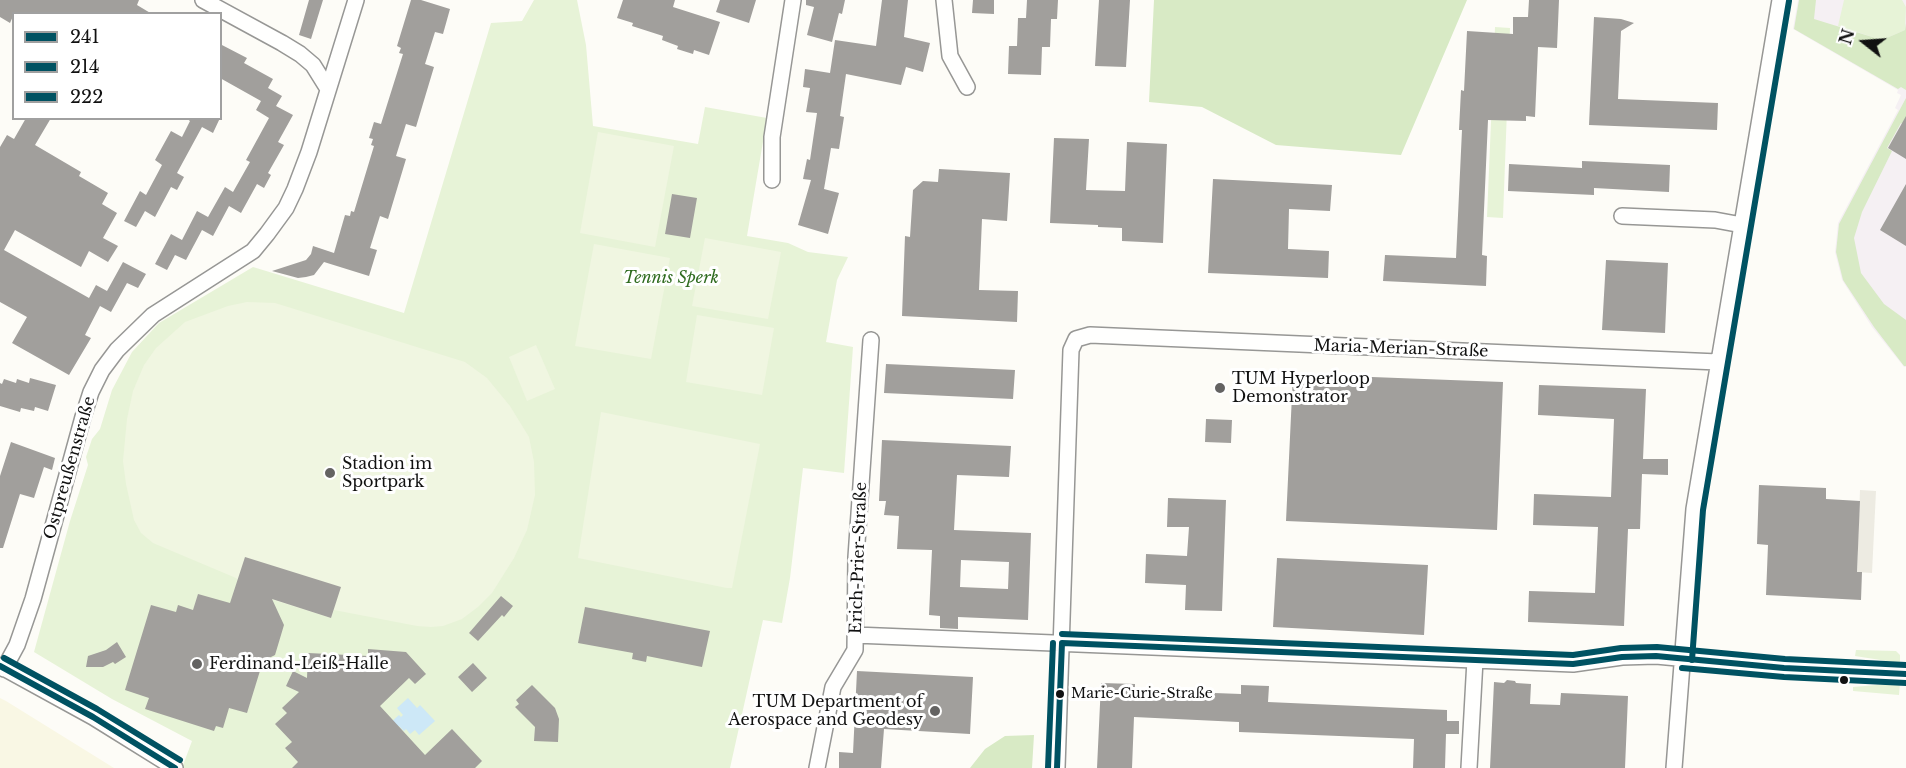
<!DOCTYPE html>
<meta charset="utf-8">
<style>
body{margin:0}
#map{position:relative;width:1906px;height:768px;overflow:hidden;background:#fdfcf7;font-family:"Libre Baskerville",serif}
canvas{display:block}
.legend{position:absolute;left:12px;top:12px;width:210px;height:108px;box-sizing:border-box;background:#fff;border:2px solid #a0a0a0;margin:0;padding:8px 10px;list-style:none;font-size:18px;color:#111}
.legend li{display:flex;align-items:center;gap:12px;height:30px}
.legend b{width:30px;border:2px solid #a0a0a0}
.north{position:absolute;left:1834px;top:12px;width:60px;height:60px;-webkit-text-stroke:4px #fff;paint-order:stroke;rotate:287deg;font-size:16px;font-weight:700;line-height:24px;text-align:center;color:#111}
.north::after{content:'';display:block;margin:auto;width:21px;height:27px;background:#111;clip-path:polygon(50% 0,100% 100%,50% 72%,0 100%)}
</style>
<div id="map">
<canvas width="1906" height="768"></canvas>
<ul class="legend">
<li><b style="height:8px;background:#005262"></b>241</li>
<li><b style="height:8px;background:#005262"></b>214</li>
<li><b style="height:8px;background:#005262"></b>222</li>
</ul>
<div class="north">N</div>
</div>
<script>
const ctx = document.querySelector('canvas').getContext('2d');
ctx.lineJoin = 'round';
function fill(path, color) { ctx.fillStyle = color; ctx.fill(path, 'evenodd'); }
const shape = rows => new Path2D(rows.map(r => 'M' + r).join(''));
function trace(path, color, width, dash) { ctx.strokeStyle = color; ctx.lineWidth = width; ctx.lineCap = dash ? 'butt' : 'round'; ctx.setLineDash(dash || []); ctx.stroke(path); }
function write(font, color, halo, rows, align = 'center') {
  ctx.font = font + ' "Libre Baskerville",serif'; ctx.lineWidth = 6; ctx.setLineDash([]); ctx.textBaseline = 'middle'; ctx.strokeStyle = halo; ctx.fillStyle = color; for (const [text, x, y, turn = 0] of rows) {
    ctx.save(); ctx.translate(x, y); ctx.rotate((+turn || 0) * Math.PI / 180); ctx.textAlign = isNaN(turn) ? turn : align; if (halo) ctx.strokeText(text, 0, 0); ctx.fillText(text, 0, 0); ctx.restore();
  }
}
const industrial = shape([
 [1798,0,1906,0,1906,367,1904,367,1872,327,1842,280,1835,252,1838,223,1898,110,1895,108,1901,95,1897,93,1898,90,1793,29]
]);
const farmland = shape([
 [0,698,6,701,114,768,0,768]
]);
const green = shape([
 [534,0,577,0,586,45,593,126,698,144,705,107,767,118,747,236,788,243,808,252,848,257,837,280,826,342,853,347,844,473,803,468,790,578,782,623,763,620,730,768,182,768,192,741,112,699,34,652,70,521,88,465,86,457,92,439,100,429,112,390,132,352,159,323,253,267,404,313,491,23,522,21],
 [1844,0,1902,0,1906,7,1905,30,1882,40,1838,26],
 [1495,27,1510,28,1503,218,1487,217],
 [1856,650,1896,651,1900,655,1900,663,1855,656],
 [1900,683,1899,695,1853,691,1853,687]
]);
const forest = shape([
 [1154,0,1467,0,1401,155,1276,145,1202,107,1149,102],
 [1799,0,1816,0,1814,19,1882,40,1905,30,1906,23,1906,90,1901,87,1898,89,1794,29],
 [1906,98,1906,126,1901,123,1887,148,1892,151,1862,212,1854,238,1861,273,1884,304,1906,320,1906,366,1904,366,1874,327,1843,280,1836,252,1839,224],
 [1034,735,1032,768,970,768,985,749,1005,736]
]);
const pitch = shape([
 [598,132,674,146,655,247,580,233],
 [705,238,781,252,768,319,692,306],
 [594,244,670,258,651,359,575,346],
 [247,302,275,303,465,362,487,378,510,406,529,437,534,462,535,495,527,530,514,558,492,593,478,607,462,619,443,626,431,627,417,626,334,610,331,618,235,588,238,580,236,578,153,543,141,533,134,520,126,484,123,461,127,419,133,391,144,365,156,348,185,322,228,306],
 [697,315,774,328,762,395,686,382],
 [536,345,555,389,527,401,509,357],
 [601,412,760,444,732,588,727,588,578,558]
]);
const plaza = shape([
 [1860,490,1876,491,1872,573,1857,572]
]);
const water = shape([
 [408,698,417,708,420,705,435,721,419,735,415,730,410,734,406,729,404,731,399,726,394,730,389,724,399,715,401,717,403,715,397,708]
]);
const building = shape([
 [0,0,139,0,137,5,152,14,14,14,10,23,0,17],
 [309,0,323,0,311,39,299,35],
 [411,0,421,0,450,9,443,34,435,32,425,64,434,67,416,127,406,124,396,156,406,159,388,219,380,216,370,248,377,250,369,276,324,262,314,275,306,277,298,278,272,271,306,260,311,254,313,246,334,253,345,215,350,216,351,211,354,212,374,146,371,145,373,139,369,138,374,122,381,124,403,54,399,53,401,48,397,46],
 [623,0,675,0,673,7,720,22,709,55,694,50,693,54,677,49,678,46,662,40,663,36,632,26,633,23,617,18],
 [720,0,756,0,749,23,716,12],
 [806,0,845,0,842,14,839,13,832,42,807,35,814,7,806,5],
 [882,0,908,0,904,37,930,43,923,72,906,67,901,85,846,74,840,116,844,117,839,149,831,148,824,189,839,193,828,234,798,225,811,180,803,179,807,159,810,160,817,113,806,112,810,88,803,87,805,69,830,73,835,40,876,46],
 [973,0,994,0,994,14,972,13],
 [1027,0,1058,0,1057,19,1051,19,1050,47,1042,47,1041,75,1008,74,1009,46,1017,46,1018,18,1026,18],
 [1099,0,1130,0,1126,67,1095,66],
 [1529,0,1559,0,1557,48,1538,47,1535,117,1526,116,1526,121,1488,120,1482,255,1487,256,1486,286,1383,281,1385,255,1456,258,1462,130,1459,130,1461,90,1464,91,1467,31,1513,34,1513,17,1528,17],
 [1594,17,1621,19,1634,23,1621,31,1618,99,1718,103,1717,130,1589,125],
 [220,44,247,58,244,63,273,79,268,88,282,96,276,106,293,115,278,142,284,145,268,173,271,175,264,188,257,184,241,213,229,206,213,236,202,230,186,260,175,255,167,270,155,264,171,234,182,240,197,211,208,217,225,187,233,192,250,162,246,160,269,118,256,110,261,101,220,78],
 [1906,116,1906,159,1888,148],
 [26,118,51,118,35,145,81,172,79,176,108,193,102,204,117,213,103,238,118,246,108,262,89,251,81,267,15,230,4,250,89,298,96,285,107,291,123,262,146,274,138,288,127,283,111,312,100,306,85,335,91,338,69,375,12,343,27,317,0,302,0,147,7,135,14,139],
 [186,118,220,118,213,133,202,127,177,173,184,177,177,190,171,187,155,217,145,211,136,227,124,221,140,191,146,195,162,165,155,160,171,131,182,137,190,121],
 [1054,138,1089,139,1086,190,1125,191,1127,142,1167,144,1163,243,1122,241,1122,228,1098,227,1098,225,1050,223],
 [1582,161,1670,165,1669,192,1594,188,1594,195,1508,191,1509,164,1582,168],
 [939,169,1010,173,1007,221,982,219,979,290,1018,291,1017,322,902,316,905,236,910,237,913,190,923,181,938,182],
 [1213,179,1332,185,1330,211,1289,209,1288,249,1329,251,1328,278,1208,273],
 [1906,184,1906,246,1880,230],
 [672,194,697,198,690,238,665,234],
 [1606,260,1668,263,1665,333,1602,330],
 [886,364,1015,370,1013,399,884,393],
 [1293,374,1503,382,1497,530,1286,521],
 [30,378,56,385,48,411,35,407,34,411,21,408,20,412,0,406,0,383,2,384,4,379,16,383,17,379,29,383],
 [1539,385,1646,389,1643,459,1668,459,1668,475,1642,474,1640,529,1628,529,1624,626,1528,622,1529,591,1595,593,1598,527,1533,525,1534,494,1611,497,1614,419,1538,415],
 [1206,419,1232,420,1231,443,1205,442],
 [882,440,1011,446,1009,477,957,475,954,530,1031,533,1028,620,958,617,958,629,940,628,940,616,929,615,932,550,897,549,899,516,884,515,886,501,879,501],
 [961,560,1009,562,1008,589,960,587],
 [11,442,55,458,52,470,44,467,34,498,20,494,3,548,0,548,0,476],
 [1759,485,1826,488,1826,499,1860,501,1857,572,1862,572,1861,600,1766,595,1768,545,1757,544],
 [1168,498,1226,500,1222,611,1185,610,1186,585,1145,583,1146,554,1187,556,1189,527,1167,527],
 [245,557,341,587,331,618,272,599,284,625,275,655,263,661,247,713,229,708,223,728,216,726,214,731,145,709,149,698,125,690,151,605,176,612,178,605,193,610,198,594,230,603],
 [1277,558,1428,565,1424,635,1273,627],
 [501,596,513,606,504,617,502,615,478,641,469,633],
 [585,607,710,631,702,667,647,656,646,662,632,659,633,653,578,643],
 [117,642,126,657,115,664,113,662,103,667,86,667,88,656,106,650],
 [368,649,406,652,426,674,415,684,409,678,380,706,425,755,452,729,482,761,475,768,292,768,298,762,285,748,292,742,275,724,287,713,282,708,299,692,286,686,293,671,307,678,308,653,368,656],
 [473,663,487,678,472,692,458,677],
 [857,671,973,677,970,734,884,729,881,768,839,768,839,752,853,753],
 [1507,680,1515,681,1516,683,1531,684,1530,704,1560,705,1561,693,1628,696,1625,768,1490,768,1494,682,1504,683],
 [1101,683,1135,684,1135,690,1241,694,1241,685,1269,686,1268,702,1447,710,1447,721,1459,721,1459,734,1446,734,1445,768,1413,768,1414,739,1239,732,1239,722,1134,717,1132,768,1097,768],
 [532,685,555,708,559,719,558,742,534,741,535,727,515,707,519,704,516,700]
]);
const minor = shape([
 [203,0,282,43,300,54,313,65,328,89],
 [944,0,950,56,967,87],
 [772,180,772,137,793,0],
 [1622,216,1715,220,1742,225],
 [855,635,1573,664,1622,657,1656,656,1784,668,1906,674],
 [0,666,93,717,175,768],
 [4,669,17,645,33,599,83,417,91,392,102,370,117,350,153,315,253,251,267,234,286,208,295,189,309,152,356,0],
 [817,768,833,687,855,650,856,557,871,340],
 [1057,768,1071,350,1076,339,1090,335,1718,362],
 [1469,768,1475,660],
 [1674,768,1694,509,1780,0]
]);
const bus1 = shape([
 [1062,643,1573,664,1622,657,1656,656,1784,668,1906,674],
 [0,666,93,717,175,768],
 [1057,768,1062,643]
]);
const bus2 = shape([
 [1692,660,1703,510,1789,1],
 [1682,668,1784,677,1906,683]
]);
const bus3 = shape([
 [1062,634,1573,655,1621,648,1657,647,1785,659,1906,665],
 [4,658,97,709,180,760],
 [1048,768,1053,643]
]);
const markers = [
 [1220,388,6,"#646362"],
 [330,473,6,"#646362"],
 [197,664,6,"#646362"],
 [1844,680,5,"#111"],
 [1060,694,5,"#111"],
 [935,711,6,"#646362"]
];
const busNames = [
 ["Marie-Curie-Straße",1071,694]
];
const parkNames = [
 ["Tennis Sperk",671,278]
];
const streetNames = [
 ["Maria-Merian-Straße",1401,349,2],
 ["Ostpreußenstraße",70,468,-74],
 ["Erich-Prier-Straße",859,558,-88]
];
const poiNames = [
 ["TUM Hyperloop",1232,379],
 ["Demonstrator",1232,397],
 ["Stadion im",342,464],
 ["Sportpark",342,482],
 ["Ferdinand-Leiß-Halle",209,664],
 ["TUM Department of",923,702,"right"],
 ["Aerospace and Geodesy",923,720,"right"]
];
fill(industrial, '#f5f0f3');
fill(farmland, '#f9f7e4');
fill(green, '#e7f3d7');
fill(forest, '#d8eac5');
fill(pitch, '#f0f6e1');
fill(plaza, '#edebe2');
fill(water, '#cde8f7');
fill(building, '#a19f9c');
trace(minor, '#979795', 18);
trace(minor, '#fffffe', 15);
trace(bus1, '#005262', 6);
trace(bus2, '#005262', 6);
trace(bus3, '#005262', 6);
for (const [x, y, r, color] of markers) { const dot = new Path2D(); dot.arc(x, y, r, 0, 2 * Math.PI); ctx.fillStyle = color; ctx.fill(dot); trace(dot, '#fff', 2); }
write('14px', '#111', '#fff', busNames, 'left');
write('italic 16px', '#2f6b1f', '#fff', parkNames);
write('16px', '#111', '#fff', streetNames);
write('16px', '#111', '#fff', poiNames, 'left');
</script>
